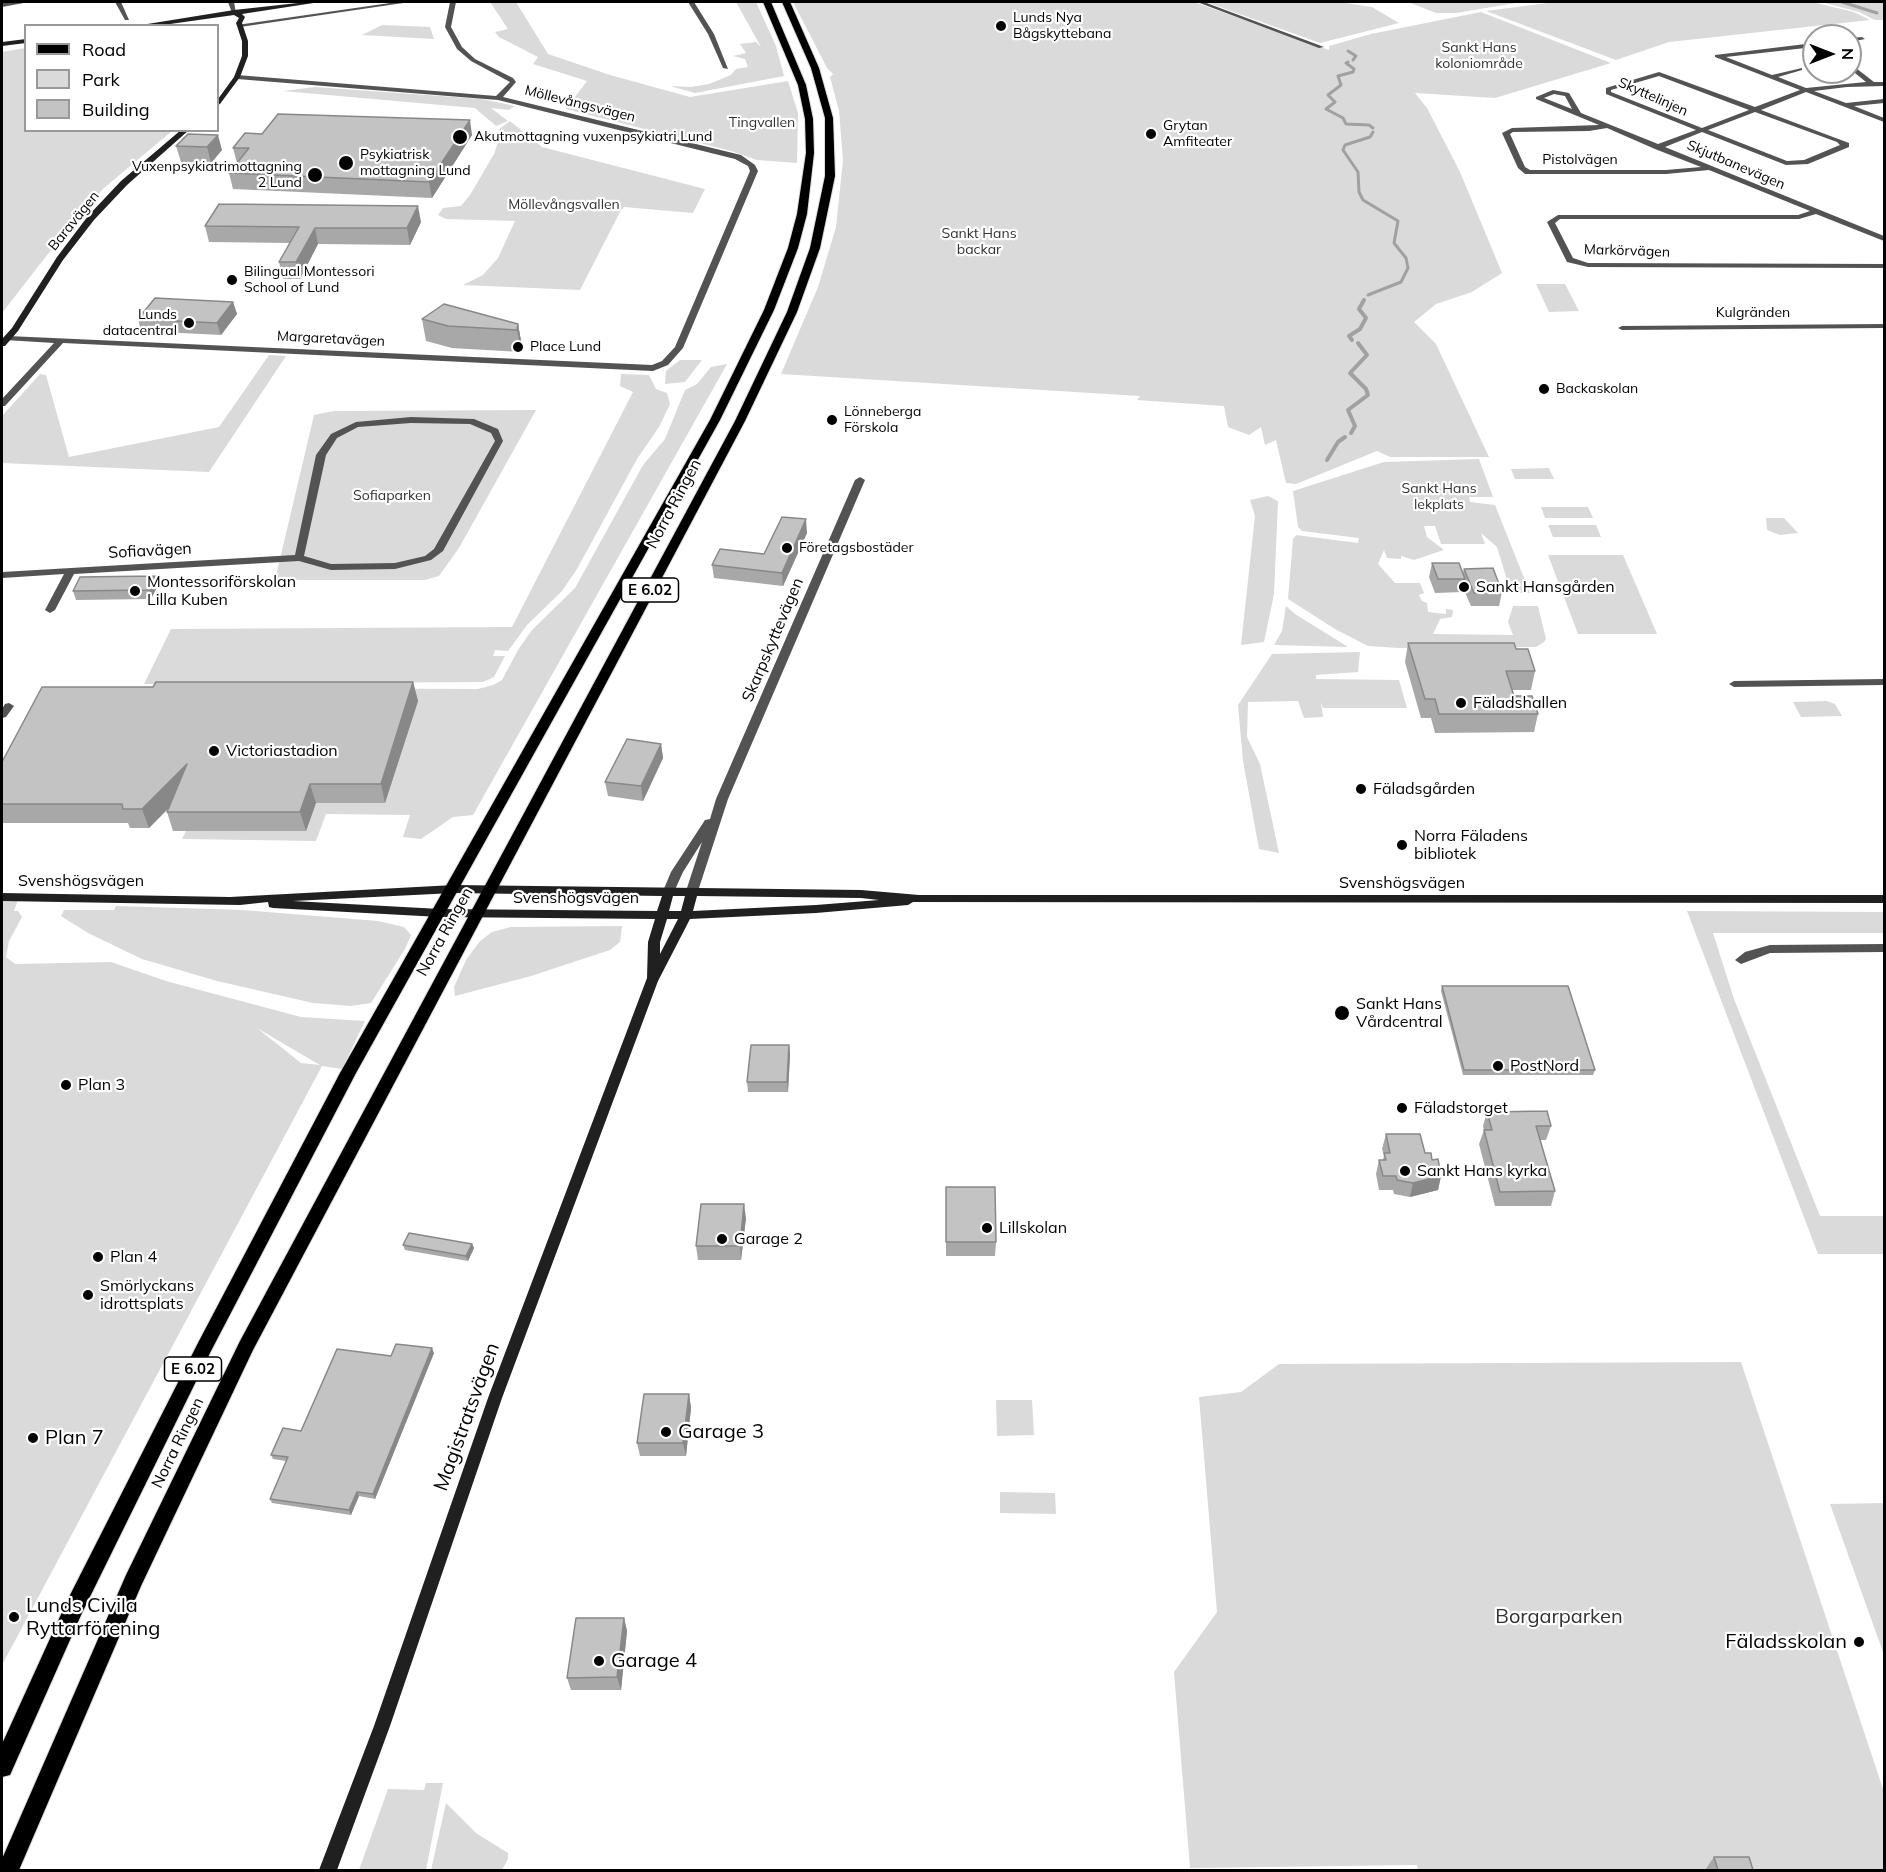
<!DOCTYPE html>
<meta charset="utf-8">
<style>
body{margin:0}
#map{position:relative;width:1886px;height:1872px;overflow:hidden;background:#fff;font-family:Mulish,sans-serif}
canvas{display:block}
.frame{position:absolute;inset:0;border:3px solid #000;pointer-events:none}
.legend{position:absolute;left:24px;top:24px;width:195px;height:108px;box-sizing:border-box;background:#fff;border:2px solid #999;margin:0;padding:8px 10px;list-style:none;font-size:18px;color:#000}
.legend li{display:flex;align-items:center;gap:12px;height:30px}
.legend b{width:30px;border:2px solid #999}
.north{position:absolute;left:1802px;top:24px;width:60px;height:60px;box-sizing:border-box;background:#fff;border:2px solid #999;border-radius:50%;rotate:90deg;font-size:16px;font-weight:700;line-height:24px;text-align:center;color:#000}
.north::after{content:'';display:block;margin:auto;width:21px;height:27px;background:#000;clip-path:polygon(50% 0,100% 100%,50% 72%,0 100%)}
</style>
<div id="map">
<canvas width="1886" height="1872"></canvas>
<div class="frame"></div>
<ul class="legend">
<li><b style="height:8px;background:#000"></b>Road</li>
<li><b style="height:16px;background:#dadada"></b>Park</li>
<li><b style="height:16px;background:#c3c3c3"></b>Building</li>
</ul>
<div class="north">N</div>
</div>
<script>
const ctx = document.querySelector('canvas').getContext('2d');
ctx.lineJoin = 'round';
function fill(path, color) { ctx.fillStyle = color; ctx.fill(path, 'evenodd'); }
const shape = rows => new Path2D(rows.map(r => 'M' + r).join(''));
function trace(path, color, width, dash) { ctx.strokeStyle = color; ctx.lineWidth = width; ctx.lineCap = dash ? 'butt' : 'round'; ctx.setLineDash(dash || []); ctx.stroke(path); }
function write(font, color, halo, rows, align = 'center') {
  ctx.font = font + ' Mulish,sans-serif'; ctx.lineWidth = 4.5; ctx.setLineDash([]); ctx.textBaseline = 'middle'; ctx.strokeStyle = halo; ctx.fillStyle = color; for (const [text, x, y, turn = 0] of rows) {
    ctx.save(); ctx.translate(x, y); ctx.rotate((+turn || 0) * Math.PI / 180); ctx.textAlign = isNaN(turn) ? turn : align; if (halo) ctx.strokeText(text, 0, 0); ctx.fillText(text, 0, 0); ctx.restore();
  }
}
const green = shape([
 [490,2,516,2,548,54,610,75,690,97,788,81,798,113,797,163,757,160,731,151,566,109,587,81,533,64,538,57,499,37,495,32,508,29],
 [736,2,756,2,776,46,784,76,695,93,670,86,691,87,709,84,731,75,736,69,748,67,745,59,733,56,746,53,740,44,756,42,761,47],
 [793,2,1194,2,1329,50,1329,46,1371,34,1481,12,1611,63,1495,98,1415,93,1427,108,1460,172,1502,273,1472,292,1436,304,1414,322,1436,344,1489,457,1390,457,1377,451,1296,484,1286,483,1276,440,1265,445,1261,427,1249,435,1228,427,1224,406,1137,400,1140,396,781,374,818,287,836,227,843,160,839,111,830,77,833,74,827,68],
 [1206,2,1339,2,1372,7,1399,23,1320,43],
 [1408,2,1522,2,1456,13,1436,13],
 [1555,2,1812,2,1854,12,1870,20,1669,42,1616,60,1486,11],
 [1821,2,1884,2,1884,20,1875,20,1859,12],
 [382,25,430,27,434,39,362,35],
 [25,48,26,130,172,131,104,188,79,214,2,313,2,52],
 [315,87,482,99,515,106,509,110,491,108,508,121,496,126,475,108,283,91],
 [510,121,542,147,705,189,693,213,624,207,621,210,580,290,463,285,483,275,498,258,515,221,446,219,438,215,443,208,461,206,470,195,494,154,501,133,498,130],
 [1536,284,1565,284,1579,311,1549,312],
 [269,355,286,356,209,472,2,463,2,416,40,374,46,375,69,457,219,427],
 [680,360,702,360,685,382,665,384,666,371],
 [727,364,473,815,453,817,421,839,403,837,410,815,326,814,316,841,182,839,186,831,305,831,316,803,385,803,47,696,51,687,478,689,493,685,502,680,518,650,532,630,575,588,643,465,665,439,685,390,697,384,711,367],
 [621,374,649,375,656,389,667,393,670,404,659,427,637,459,577,569,562,591,527,625,508,651,495,650,493,656,505,656,494,677,483,682,144,684,171,629,512,627,633,392,620,386],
 [536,410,459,548,439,576,425,580,275,580,314,415,334,411],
 [1479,459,1493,497,1469,497,1470,502,1495,505,1530,593,1511,593,1497,547,1481,533,1485,544,1441,544,1435,526,1424,526,1427,537,1444,550,1414,560,1401,556,1401,559,1387,558,1384,550,1378,564,1395,583,1420,583,1424,593,1419,595,1422,601,1427,603,1428,612,1446,614,1446,609,1453,610,1452,617,1440,619,1433,634,1513,635,1508,622,1513,606,1538,606,1546,639,1544,642,1536,647,1399,648,1368,646,1335,629,1288,599,1293,539,1296,535,1358,543,1359,538,1302,531,1298,527,1293,491,1384,462],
 [1549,468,1554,479,1515,479,1511,469],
 [1268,496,1278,501,1274,594,1264,642,1241,645,1255,516,1250,500],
 [1541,507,1588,507,1593,518,1545,518],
 [1766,518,1784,518,1798,533,1780,535,1767,530],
 [1548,525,1596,525,1601,537,1553,537],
 [1548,555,1623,555,1657,634,1578,634],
 [1286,606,1295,614,1348,647,1274,645,1282,631],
 [1360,652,1358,672,1316,675,1316,679,1399,680,1407,708,1323,708,1321,702,1323,717,1304,718,1298,701,1248,702,1247,737,1260,764,1279,853,1259,849,1243,761,1238,705,1272,654],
 [1827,701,1835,704,1842,716,1801,717,1793,702],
 [2,897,19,897,14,911,18,911,22,917,9,941,6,957,15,964,111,962,166,981,301,1017,365,1021,342,1069,322,1066,2,1665],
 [257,1028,313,1061,320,1065,301,1063],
 [116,906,243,910,378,921,404,927,411,935,405,949,371,1003,351,1006,313,1003,217,981,142,959,88,933,61,916,64,910,114,910],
 [1687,911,1884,912,1884,933,1713,933,1734,999,1820,1216,1884,1216,1884,1254,1818,1254],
 [622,926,620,942,610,950,531,976,455,996,454,987,466,960,480,941,492,932,511,927],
 [1741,1362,1884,1792,1884,1870,1418,1870,1417,1865,1190,1868,1174,1672,1217,1612,1199,1397,1241,1392,1279,1364],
 [996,1400,1032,1400,1034,1435,997,1436],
 [1000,1492,1055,1493,1056,1514,1000,1513],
 [1884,1503,1884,1655,1830,1504],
 [426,1783,443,1783,426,1870,359,1870,388,1789,424,1790],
 [446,1803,476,1833,508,1853,508,1859,502,1870,431,1870]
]);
const streamFar1 = shape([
 [1842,2,1877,13],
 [1348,51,1356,56,1353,60],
 [1348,62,1346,63,1354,69,1353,72,1338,76,1341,85,1328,95,1335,102,1326,109,1343,118,1346,124,1369,125,1373,128],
 [1368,295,1401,282,1408,268,1406,258,1394,243,1398,221,1363,200,1359,192,1358,172,1343,150,1345,145,1370,137,1373,132]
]);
const stream = shape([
 [1352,340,1349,336,1360,329,1366,318,1359,309,1364,300],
 [1351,433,1355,426,1348,410,1368,395,1366,389,1350,373,1367,355,1358,343],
 [1327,460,1338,442,1345,437]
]);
const street = shape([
 [15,2,29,2,2,7,2,3,15,2],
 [115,2,121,2,129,20,125,20,115,2],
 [228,2,234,2,236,13,232,13,228,2],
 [397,2,410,2,240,27,237,25,397,2],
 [450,2,456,2,451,27,462,47,475,59,513,78,516,82,503,97,741,155,755,165,758,171,683,348,668,365,653,371,63,343,5,406,2,406,2,399,54,343,5,340,4,338,8,336,652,365,662,361,675,347,750,171,748,166,735,159,498,100,237,79,234,77,237,75,496,96,510,82,471,61,457,49,445,27,450,2],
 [688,2,694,2,714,34,728,69,723,68,708,34,688,2],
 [1197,2,1204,2,1324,47,1319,48,1197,2],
 [1850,38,1862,37,1865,39,1850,42,1850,38],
 [1814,43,1814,47,1726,57,1772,75,1802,68,1802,70,1778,77,1806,88,1866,82,1850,69,1850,64,1852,65,1874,82,1884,82,1884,86,1847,87,1814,91,1846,103,1884,99,1884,103,1854,106,1884,118,1884,122,1806,92,1761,110,1849,143,1849,147,1808,164,1786,165,1702,132,1665,147,1884,236,1884,241,1816,214,1799,219,1560,219,1555,223,1573,258,1588,263,1884,264,1884,268,1588,267,1567,262,1547,222,1558,215,1798,215,1810,211,1709,170,1666,174,1525,174,1518,168,1502,133,1512,128,1599,125,1536,99,1536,97,1553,90,1569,93,1581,113,1658,144,1696,130,1606,94,1606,88,1659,72,1755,107,1800,90,1715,57,1715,55,1814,43],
 [1659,76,1749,110,1702,128,1611,92,1611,90,1659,76],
 [1554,94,1565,96,1572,109,1544,98,1554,94],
 [1755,112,1837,142,1840,145,1804,160,1787,161,1708,130,1755,112],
 [1607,128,1655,149,1701,167,1666,170,1530,170,1525,167,1510,134,1513,132,1589,131,1607,128],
 [1884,324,1884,328,1622,330,1618,328,1622,326,1884,324],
 [411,417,474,419,498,429,503,441,443,551,431,560,395,569,331,570,299,561,74,574,55,610,50,613,45,610,64,574,2,578,2,572,295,555,316,455,331,434,356,422,411,417],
 [411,423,470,424,491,433,495,441,434,549,425,556,395,563,331,564,304,556,326,455,337,438,358,427,411,423],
 [860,477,865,480,728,799,698,891,692,895,686,891,702,842,683,872,673,894,665,894,663,891,671,872,705,820,710,819,716,799,855,480,860,477],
 [1884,679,1884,685,1734,687,1729,684,1734,681,1884,679],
 [9,703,14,706,6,717,2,718,2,709,5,704,9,703],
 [1884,944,1884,952,1770,953,1741,964,1735,960,1745,952,1770,945,1884,944]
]);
const secondary = shape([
 [307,2,320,2,242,14,245,17,242,23,248,41,248,56,240,77,220,104,218,105,218,99,234,77,242,56,242,41,236,23,239,18,234,15,156,26,135,26,234,10,307,2],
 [26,39,26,43,2,46,2,42,26,39],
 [181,130,189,130,127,185,94,220,63,260,18,331,5,346,2,346,2,339,12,328,57,257,88,216,121,181,181,130],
 [454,885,861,890,919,895,1884,895,1884,903,913,902,908,905,816,913,690,919,658,981,502,1398,390,1726,337,1870,319,1870,374,1726,488,1398,647,978,648,942,655,919,440,917,273,908,269,907,268,902,240,905,2,901,2,893,230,897,454,885],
 [454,893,662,896,657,911,440,909,293,901,454,893],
 [673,896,685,896,681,911,669,911,673,896],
 [697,896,861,898,879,900,816,905,693,911,697,896],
 [667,919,678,919,660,954,660,942,667,919]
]);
const primary = shape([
 [763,2,771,2,806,85,813,119,814,153,807,214,798,248,774,310,720,420,356,1073,211,1351,82,1613,10,1775,2,1777,2,1744,68,1599,199,1341,340,1073,710,420,764,310,788,248,797,214,806,153,805,119,798,85,763,2],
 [782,2,790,2,819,68,833,118,835,176,820,248,797,312,745,421,253,1350,141,1586,19,1870,2,1870,2,1859,126,1575,240,1341,735,421,787,312,810,248,825,176,825,118,811,68,782,2]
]);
const wall = shape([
 [188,134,222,150,211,163,181,162,176,146],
 [262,134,472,135,432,198,233,189,229,173,237,163,233,148],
 [421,222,410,245,318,244,300,279,283,279,279,262,290,243,209,242,205,226],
 [233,302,237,314,221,335,141,331,138,319],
 [422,319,518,324,522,346,521,352,452,348,426,341],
 [807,533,783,586,714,578,712,565,764,554],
 [1432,563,1463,573,1464,569,1502,592,1499,606,1471,606,1463,588,1462,592,1435,593,1429,577],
 [158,585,151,599,76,600,73,591],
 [1408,643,1516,649,1535,671,1531,690,1512,690,1514,696,1538,714,1534,732,1435,733,1431,718,1421,718,1405,662],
 [413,682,418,701,385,803,316,803,306,831,173,831,167,812,168,809,149,828,130,828,128,823,2,823,2,762,153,687],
 [661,744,663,758,643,801,608,796,605,782],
 [1442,986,1595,1070,1593,1075,1463,1075,1441,991],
 [789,1045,790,1055,788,1092,748,1092,747,1082],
 [1487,1112,1551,1126,1546,1140,1540,1140,1555,1191,1551,1206,1495,1206,1479,1144,1484,1130,1483,1126],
 [1386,1134,1425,1153,1441,1176,1438,1190,1410,1197,1394,1194,1393,1190,1379,1190,1376,1174,1379,1160,1383,1160,1384,1155,1382,1149],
 [946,1187,996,1242,995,1256,946,1256],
 [746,1218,741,1260,698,1260,696,1246],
 [472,1244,474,1248,468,1261,405,1250,403,1245],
 [434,1353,375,1499,359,1496,351,1515,272,1503,270,1499,286,1461,273,1459,271,1455,391,1356],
 [689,1394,691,1408,686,1456,640,1456,637,1443],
 [624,1618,627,1631,621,1690,571,1690,567,1678],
 [1714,1857,1753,1870,1705,1870]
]);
const shadedWall = shape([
 [470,120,472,135,432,198,429,182],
 [218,135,222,150,211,163,207,147],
 [418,206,421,222,410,245,407,228],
 [315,228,318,244,300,279,296,262],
 [233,302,237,314,221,335,217,323],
 [518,324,522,346,521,352,517,330],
 [806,519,807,533,783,586,782,573],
 [155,576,158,585,151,599,148,590],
 [413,682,418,701,385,803,381,784],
 [661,744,663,758,643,801,641,786],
 [187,764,193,783,149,828,142,809],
 [310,784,316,803,306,831,300,812],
 [789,1045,790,1055,788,1092,787,1082],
 [1441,1176,1438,1190,1410,1197,1413,1183],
 [744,1204,746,1218,741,1260,740,1246],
 [472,1244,474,1248,468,1261,466,1256],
 [432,1348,434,1353,375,1499,373,1494],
 [689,1394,691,1408,686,1456,683,1443],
 [357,1492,359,1496,351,1515,349,1510],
 [624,1618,627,1631,621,1690,617,1677]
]);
const building = shape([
 [278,114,470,120,429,182,229,173,249,148,233,148,245,133,262,134,278,114],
 [188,134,218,135,207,147,176,146,188,134],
 [219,204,418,206,407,228,315,228,296,262,279,262,299,227,205,226,219,204],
 [155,298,233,302,217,323,138,319,155,298],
 [444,304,518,324,517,330,448,326,422,319,444,304],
 [782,517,806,519,782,573,712,565,720,549,764,554,782,517],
 [1432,563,1459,563,1465,579,1438,579,1432,563],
 [1493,568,1502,592,1474,593,1464,569,1493,568],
 [155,576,148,590,73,591,80,577,155,576],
 [1408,643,1514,643,1516,649,1528,649,1535,671,1506,671,1514,696,1532,696,1538,714,1439,714,1435,699,1425,699,1408,643],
 [156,682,413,682,381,784,310,784,300,812,167,812,187,764,142,809,123,809,122,804,2,804,2,762,42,687,153,687,156,682],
 [627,739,661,744,641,786,605,782,627,739],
 [1442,986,1568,986,1595,1070,1464,1070,1442,986],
 [751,1045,789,1045,787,1082,747,1082,751,1045],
 [1547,1111,1551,1126,1536,1126,1555,1191,1500,1192,1484,1130,1492,1130,1487,1112,1547,1111],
 [1386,1134,1420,1134,1425,1153,1431,1153,1432,1160,1438,1159,1441,1176,1413,1183,1397,1180,1396,1176,1383,1176,1379,1160,1386,1160,1384,1153,1390,1153,1386,1134],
 [946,1187,995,1187,996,1242,946,1242,946,1187],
 [701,1204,744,1204,740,1246,696,1246,701,1204],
 [409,1233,472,1244,466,1256,403,1245,409,1233],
 [396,1344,432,1348,373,1494,357,1492,349,1510,270,1499,288,1457,271,1455,283,1428,301,1431,337,1349,391,1356,396,1344],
 [644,1394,689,1394,683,1443,637,1443,644,1394],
 [576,1618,624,1618,617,1677,567,1678,576,1618],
 [1714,1857,1749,1857,1753,1870,1718,1870,1714,1857]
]);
const markers = [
 [1001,26,6,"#000"],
 [1151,134,6,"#000"],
 [460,137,8,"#000"],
 [346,163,8,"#000"],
 [315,175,8,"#000"],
 [232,280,6,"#000"],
 [189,323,6,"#000"],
 [518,347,6,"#000"],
 [1544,389,6,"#000"],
 [832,420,6,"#000"],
 [787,548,6,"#000"],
 [1464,587,6,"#000"],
 [135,591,6,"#000"],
 [1461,703,6,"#000"],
 [214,751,6,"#000"],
 [1361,789,6,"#000"],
 [1402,845,6,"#000"],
 [1342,1013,8,"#000"],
 [1498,1066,6,"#000"],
 [66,1085,6,"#000"],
 [1402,1108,6,"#000"],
 [1405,1171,6,"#000"],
 [987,1228,6,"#000"],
 [722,1239,6,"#000"],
 [98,1257,6,"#000"],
 [88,1295,6,"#000"],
 [666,1432,6,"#000"],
 [33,1438,6,"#000"],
 [14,1617,6,"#000"],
 [1859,1642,6,"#000"],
 [599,1661,6,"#000"]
];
const farPoinames = [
 ["Lunds Nya",1013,18],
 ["Bågskyttebana",1013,34],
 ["Grytan",1163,126],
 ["Amfiteater",1163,142],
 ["Akutmottagning vuxenpsykiatri Lund",474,137],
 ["Psykiatrisk",360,155],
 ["mottagning Lund",360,171],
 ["Vuxenpsykiatrimottagning",302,167,"right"],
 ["2 Lund",302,183,"right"],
 ["Bilingual Montessori",244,272],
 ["School of Lund",244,288],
 ["Lunds",177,315,"right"],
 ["datacentral",177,331,"right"],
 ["Place Lund",530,347],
 ["Backaskolan",1556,389],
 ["Lönneberga",844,412],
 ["Förskola",844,428],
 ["Företagsbostäder",799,548]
];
const farParknames = [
 ["Sankt Hans",1479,48],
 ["koloniområde",1479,64],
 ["Tingvallen",762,123],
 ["Möllevångsvallen",564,205],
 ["Sankt Hans",979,234],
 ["backar",979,250],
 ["Sankt Hans",1439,489],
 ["lekplats",1439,505],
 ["Sofiaparken",392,496]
];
const farStreetnames = [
 ["Skyttelinjen",1653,97,24],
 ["Möllevångsvägen",580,104,14],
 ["Pistolvägen",1580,160],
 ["Skjutbanevägen",1736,165,23],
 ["Baravägen",74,221,-51],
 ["Markörvägen",1627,251,2],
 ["Kulgränden",1753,313],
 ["Margaretavägen",331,339,3]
];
const shields = [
 [650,590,57],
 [193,1369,57]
];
const shieldNames = [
 ["E 6.02",650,590],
 ["E 6.02",193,1369]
];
const streetNames = [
 ["Norra Ringen",674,504,-62],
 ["Sofiavägen",150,551,-3],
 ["Skarpskyttevägen",773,640,-67],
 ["Svenshögsvägen",81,881],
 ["Svenshögsvägen",1402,883],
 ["Svenshögsvägen",576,898],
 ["Norra Ringen",445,932,-61],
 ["Norra Ringen",178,1443,-64]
];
const poiNames = [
 ["Montessoriförskolan",147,582],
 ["Lilla Kuben",147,600],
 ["Sankt Hansgården",1476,587],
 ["Fäladshallen",1473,703],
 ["Victoriastadion",226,751],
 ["Fäladsgården",1373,789],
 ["Norra Fäladens",1414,836],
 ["bibliotek",1414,854],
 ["Sankt Hans",1356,1004],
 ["Vårdcentral",1356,1022],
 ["PostNord",1510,1066],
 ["Plan 3",78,1085],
 ["Fäladstorget",1414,1108],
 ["Sankt Hans kyrka",1417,1171],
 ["Lillskolan",999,1228],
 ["Garage 2",734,1239],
 ["Plan 4",110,1257],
 ["Smörlyckans",100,1286],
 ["idrottsplats",100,1304]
];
const nearStreetnames = [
 ["Magistratsvägen",467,1417,-70]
];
const nearPoinames = [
 ["Garage 3",678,1432],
 ["Plan 7",45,1438],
 ["Lunds Civila",26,1606],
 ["Ryttarförening",26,1629],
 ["Fäladsskolan",1847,1642,"right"],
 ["Garage 4",611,1661]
];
const nearParknames = [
 ["Borgarparken",1559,1617]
];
fill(green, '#dadada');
trace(streamFar1, '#a1a1a1', 3);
trace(stream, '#a1a1a1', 4);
trace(primary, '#dbdbdb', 2);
fill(street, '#535353');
fill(secondary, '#202020');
fill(primary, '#000');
fill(wall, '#a8a8a8');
fill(shadedWall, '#888');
fill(building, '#c3c3c3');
trace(building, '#888', 1.5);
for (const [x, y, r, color] of markers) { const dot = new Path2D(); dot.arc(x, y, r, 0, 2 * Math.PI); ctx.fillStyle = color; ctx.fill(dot); trace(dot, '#fff', 2); }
write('14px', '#000', '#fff', farPoinames, 'left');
write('14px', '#313131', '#fff', farParknames);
write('14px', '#000', '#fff', farStreetnames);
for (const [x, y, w] of shields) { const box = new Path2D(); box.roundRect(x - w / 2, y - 12, w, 24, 4.5); ctx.fillStyle = '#fff'; ctx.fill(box); trace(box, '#000', 1.5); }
write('bold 15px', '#000', null, shieldNames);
write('16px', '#000', '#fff', streetNames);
write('16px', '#000', '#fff', poiNames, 'left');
write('20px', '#000', '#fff', nearStreetnames);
write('20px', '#000', '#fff', nearPoinames, 'left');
write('20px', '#313131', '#fff', nearParknames);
</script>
